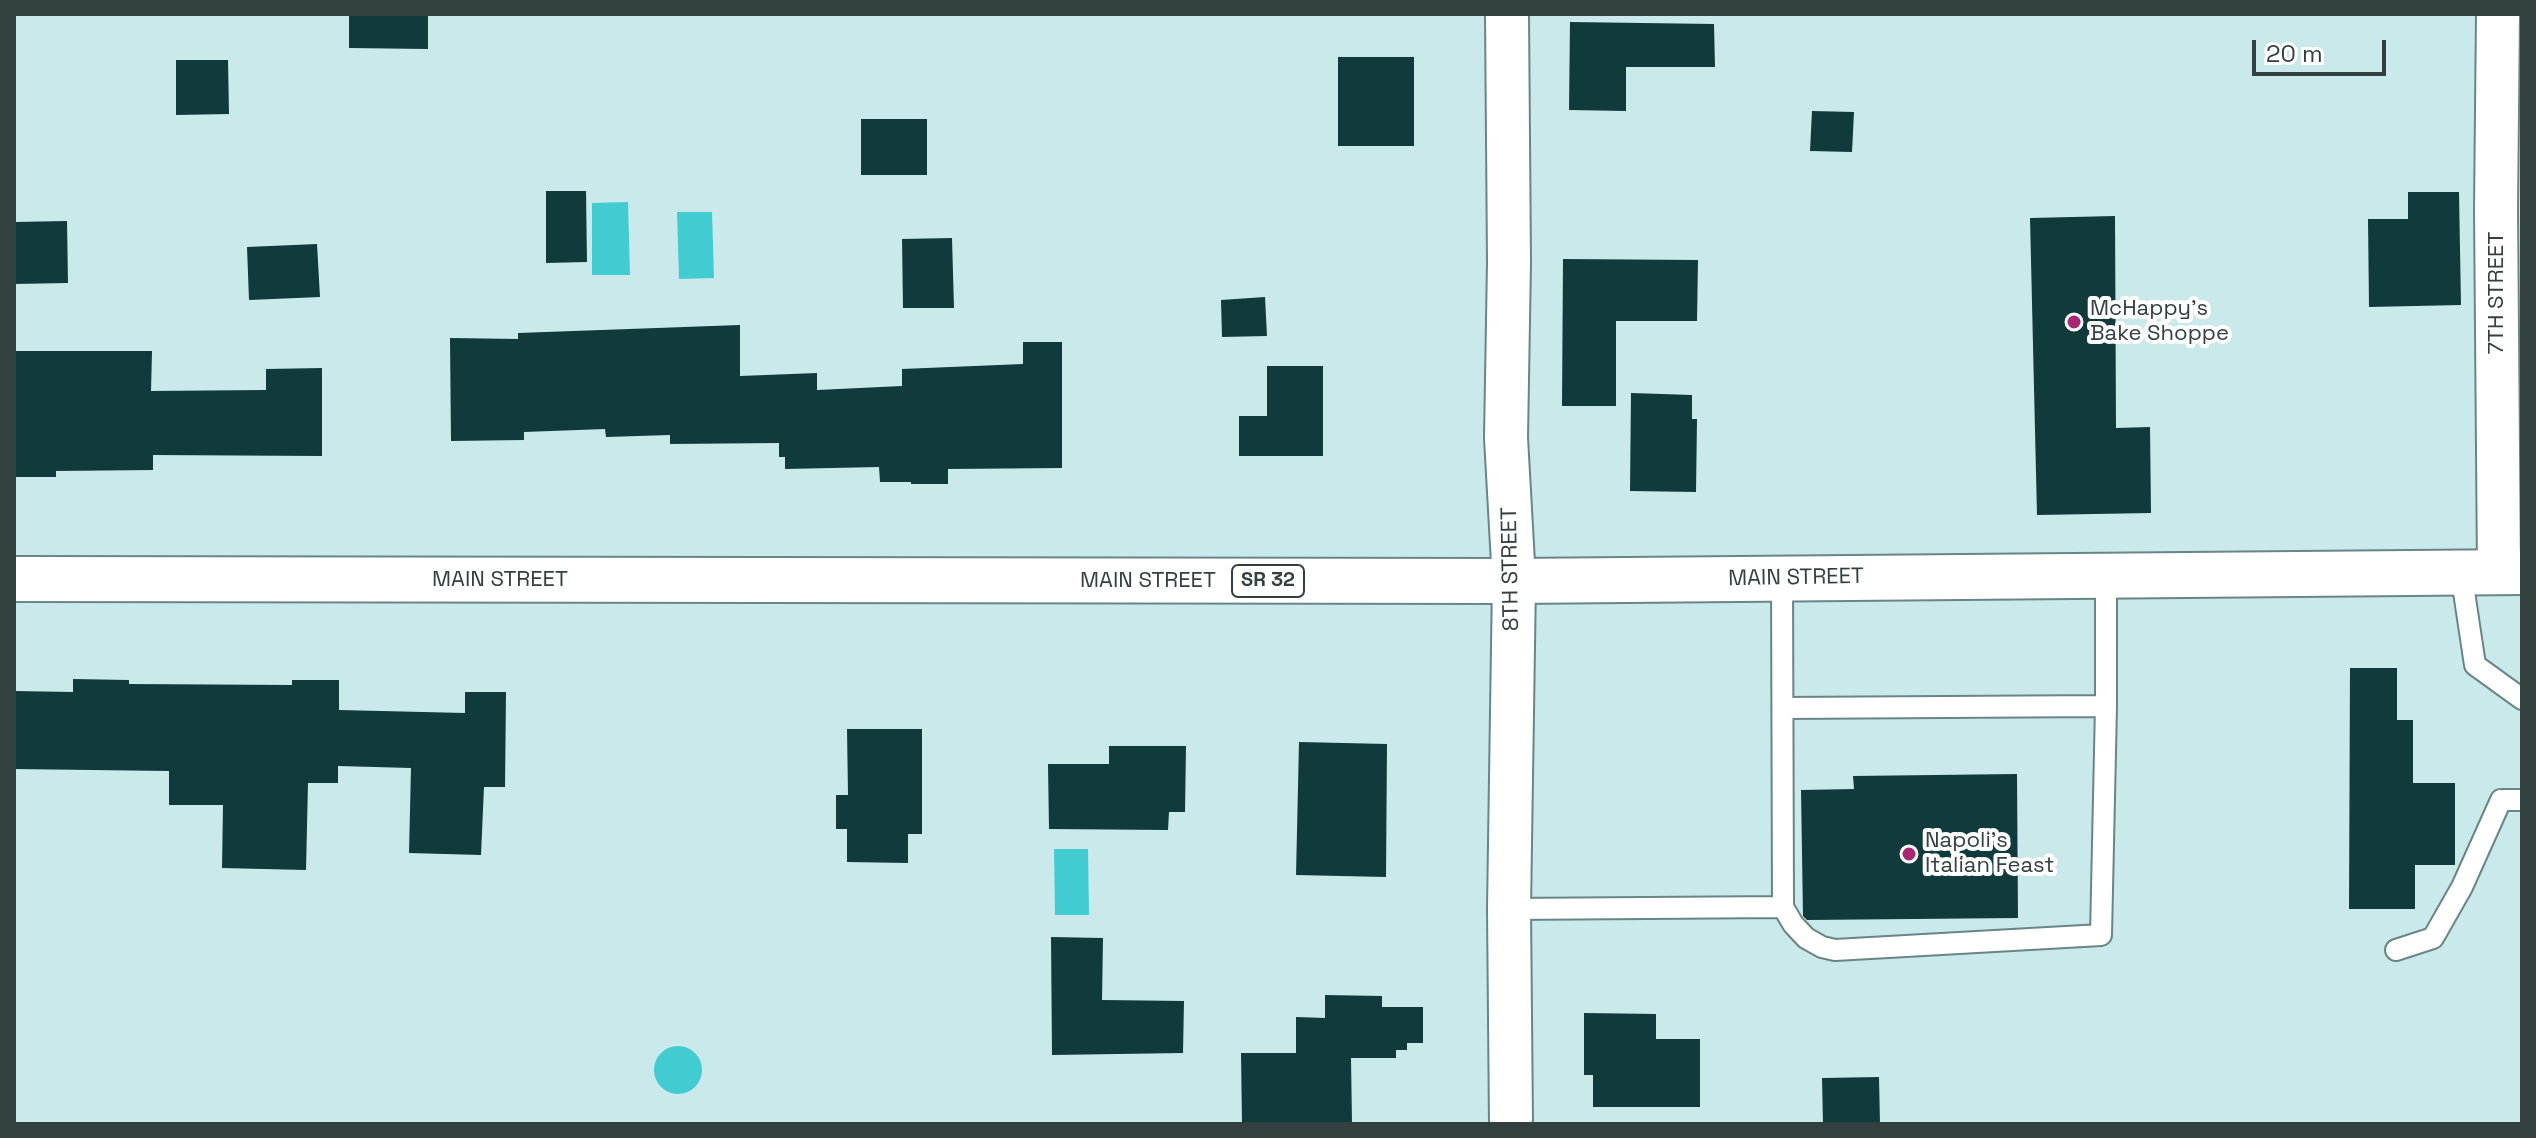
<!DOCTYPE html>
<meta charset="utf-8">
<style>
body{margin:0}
#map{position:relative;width:2536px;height:1138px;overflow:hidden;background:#cae9ea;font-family:"Space Grotesk",sans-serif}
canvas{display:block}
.frame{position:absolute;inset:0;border:16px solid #334040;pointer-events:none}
.scale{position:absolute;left:2252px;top:40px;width:134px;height:36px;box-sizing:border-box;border:4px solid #334040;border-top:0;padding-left:10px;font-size:24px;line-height:28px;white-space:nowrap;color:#334040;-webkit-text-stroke:6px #fff;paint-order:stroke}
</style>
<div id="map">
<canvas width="2536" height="1138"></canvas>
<div class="frame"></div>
<div class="scale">20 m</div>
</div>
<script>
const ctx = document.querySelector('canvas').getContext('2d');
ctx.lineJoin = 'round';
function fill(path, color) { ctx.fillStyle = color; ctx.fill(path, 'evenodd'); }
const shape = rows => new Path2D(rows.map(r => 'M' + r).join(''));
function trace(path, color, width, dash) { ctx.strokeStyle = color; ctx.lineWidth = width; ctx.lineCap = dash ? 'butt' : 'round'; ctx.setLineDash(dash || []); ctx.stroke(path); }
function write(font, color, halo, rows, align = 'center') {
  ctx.font = font + ' "Space Grotesk",sans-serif'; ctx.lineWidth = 8; ctx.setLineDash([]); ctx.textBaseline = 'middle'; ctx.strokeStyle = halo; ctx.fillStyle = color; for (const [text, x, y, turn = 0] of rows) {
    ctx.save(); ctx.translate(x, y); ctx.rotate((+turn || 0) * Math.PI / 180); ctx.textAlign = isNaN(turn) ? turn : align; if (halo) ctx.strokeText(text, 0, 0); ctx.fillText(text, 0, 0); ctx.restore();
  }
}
const water = shape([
 [628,202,630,275,592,275,592,203],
 [677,212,712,212,714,278,679,279],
 [1054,849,1088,849,1089,915,1055,915],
 '654 1070a24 24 0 1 1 48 0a24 24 0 1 1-48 0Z'
]);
const building = shape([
 [349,14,428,14,428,49,349,48],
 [1570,22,1714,24,1715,67,1626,67,1626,111,1569,110],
 [1338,57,1414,57,1414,146,1338,146],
 [176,60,228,60,229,114,176,115],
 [1812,111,1854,112,1852,152,1810,151],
 [861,119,927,119,927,175,861,175],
 [546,191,586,191,587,262,546,263],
 [2408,192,2459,192,2461,305,2369,307,2368,219,2408,219],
 [2115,216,2116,428,2150,427,2151,513,2037,515,2030,218],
 [67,221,68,283,14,284,14,222],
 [952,238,954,308,903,308,902,239],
 [317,244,320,297,249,300,247,247],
 [1563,259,1698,260,1697,321,1616,321,1616,406,1562,406],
 [1265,297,1267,336,1222,337,1221,300],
 [740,325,740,376,817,373,817,390,902,386,902,369,1023,364,1023,342,1062,342,1062,468,948,469,948,484,911,484,911,482,880,482,879,467,785,469,785,457,779,457,779,443,670,444,670,435,606,437,605,429,524,432,524,440,451,441,450,338,518,339,518,333],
 [14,351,152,351,151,391,266,390,266,369,322,368,322,456,153,455,153,470,56,471,56,477,14,477],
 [1267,366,1323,366,1323,456,1239,456,1239,416,1267,416],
 [1631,393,1692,395,1692,419,1697,419,1696,492,1630,491],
 [2350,668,2397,668,2397,720,2413,720,2413,783,2455,783,2455,865,2415,865,2415,909,2349,909],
 [73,679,129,680,129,684,292,685,292,680,339,680,339,710,465,713,465,692,506,692,505,787,484,787,481,855,409,853,411,768,338,766,338,783,308,783,306,870,222,868,223,805,169,805,169,771,14,769,14,691,73,692],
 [847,729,922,729,922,834,908,834,908,863,847,862,847,829,836,829,836,795,848,795],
 [1299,742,1387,744,1386,877,1296,875],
 [1109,746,1186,746,1185,812,1169,812,1168,830,1049,829,1048,764,1109,764],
 [2017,774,2018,918,1807,920,1803,916,1801,790,1854,789,1853,776],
 [1051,937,1103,938,1102,1000,1184,1001,1183,1053,1052,1055],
 [1325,995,1382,996,1382,1007,1423,1007,1423,1043,1407,1043,1407,1050,1396,1050,1396,1058,1351,1058,1352,1124,1242,1124,1241,1053,1296,1053,1296,1017,1325,1018],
 [1584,1013,1656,1014,1656,1039,1700,1039,1700,1107,1593,1107,1593,1075,1584,1075],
 [1879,1077,1880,1124,1823,1124,1822,1078]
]);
const lane = shape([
 [2461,572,2475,665,2522,699],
 [1783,708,2106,706],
 [1783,907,1793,924,1806,938,1822,947,1835,950,2101,935,2106,706,2106,575],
 [1509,909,1783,907,1782,578],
 [2396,950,2433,938,2462,887,2501,800,2522,800]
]);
const street = shape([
 [1507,14,1509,262,1506,438,1514,581,1509,909,1511,1124],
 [2498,14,2496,209,2499,571]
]);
const primary = shape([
 [14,579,1514,581,2522,572]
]);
const markers = [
 [2074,322,8,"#a92772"],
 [1909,854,8,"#a92772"]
];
const shields = [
 [1268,581,72]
];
const shieldNames = [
 ["SR 32",1268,581]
];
const streetNames = [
 ["7TH STREET",2497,293,-90],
 ["8TH STREET",1511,569,-91],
 ["MAIN STREET",1796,578,-1],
 ["MAIN STREET",500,580],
 ["MAIN STREET",1148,581]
];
const poiNames = [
 ["McHappy’s",2090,309],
 ["Bake Shoppe",2090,334],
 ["Napoli’s",1925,841],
 ["Italian Feast",1925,866]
];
fill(water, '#43cbd2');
fill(building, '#103a3c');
trace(lane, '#698586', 24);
trace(street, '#698586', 46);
trace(primary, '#698586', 48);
trace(lane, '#fff', 20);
trace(street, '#fff', 42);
trace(primary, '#fff', 44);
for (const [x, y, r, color] of markers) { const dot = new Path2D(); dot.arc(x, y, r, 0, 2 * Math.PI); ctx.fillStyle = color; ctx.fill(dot); trace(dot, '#fff', 3); }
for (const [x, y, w] of shields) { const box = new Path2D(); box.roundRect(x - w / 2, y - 16, w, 32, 6); ctx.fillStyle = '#fff'; ctx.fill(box); trace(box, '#334040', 2); }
write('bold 20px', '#334040', null, shieldNames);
write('22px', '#334040', '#fff', streetNames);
write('22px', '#334040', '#fff', poiNames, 'left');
</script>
